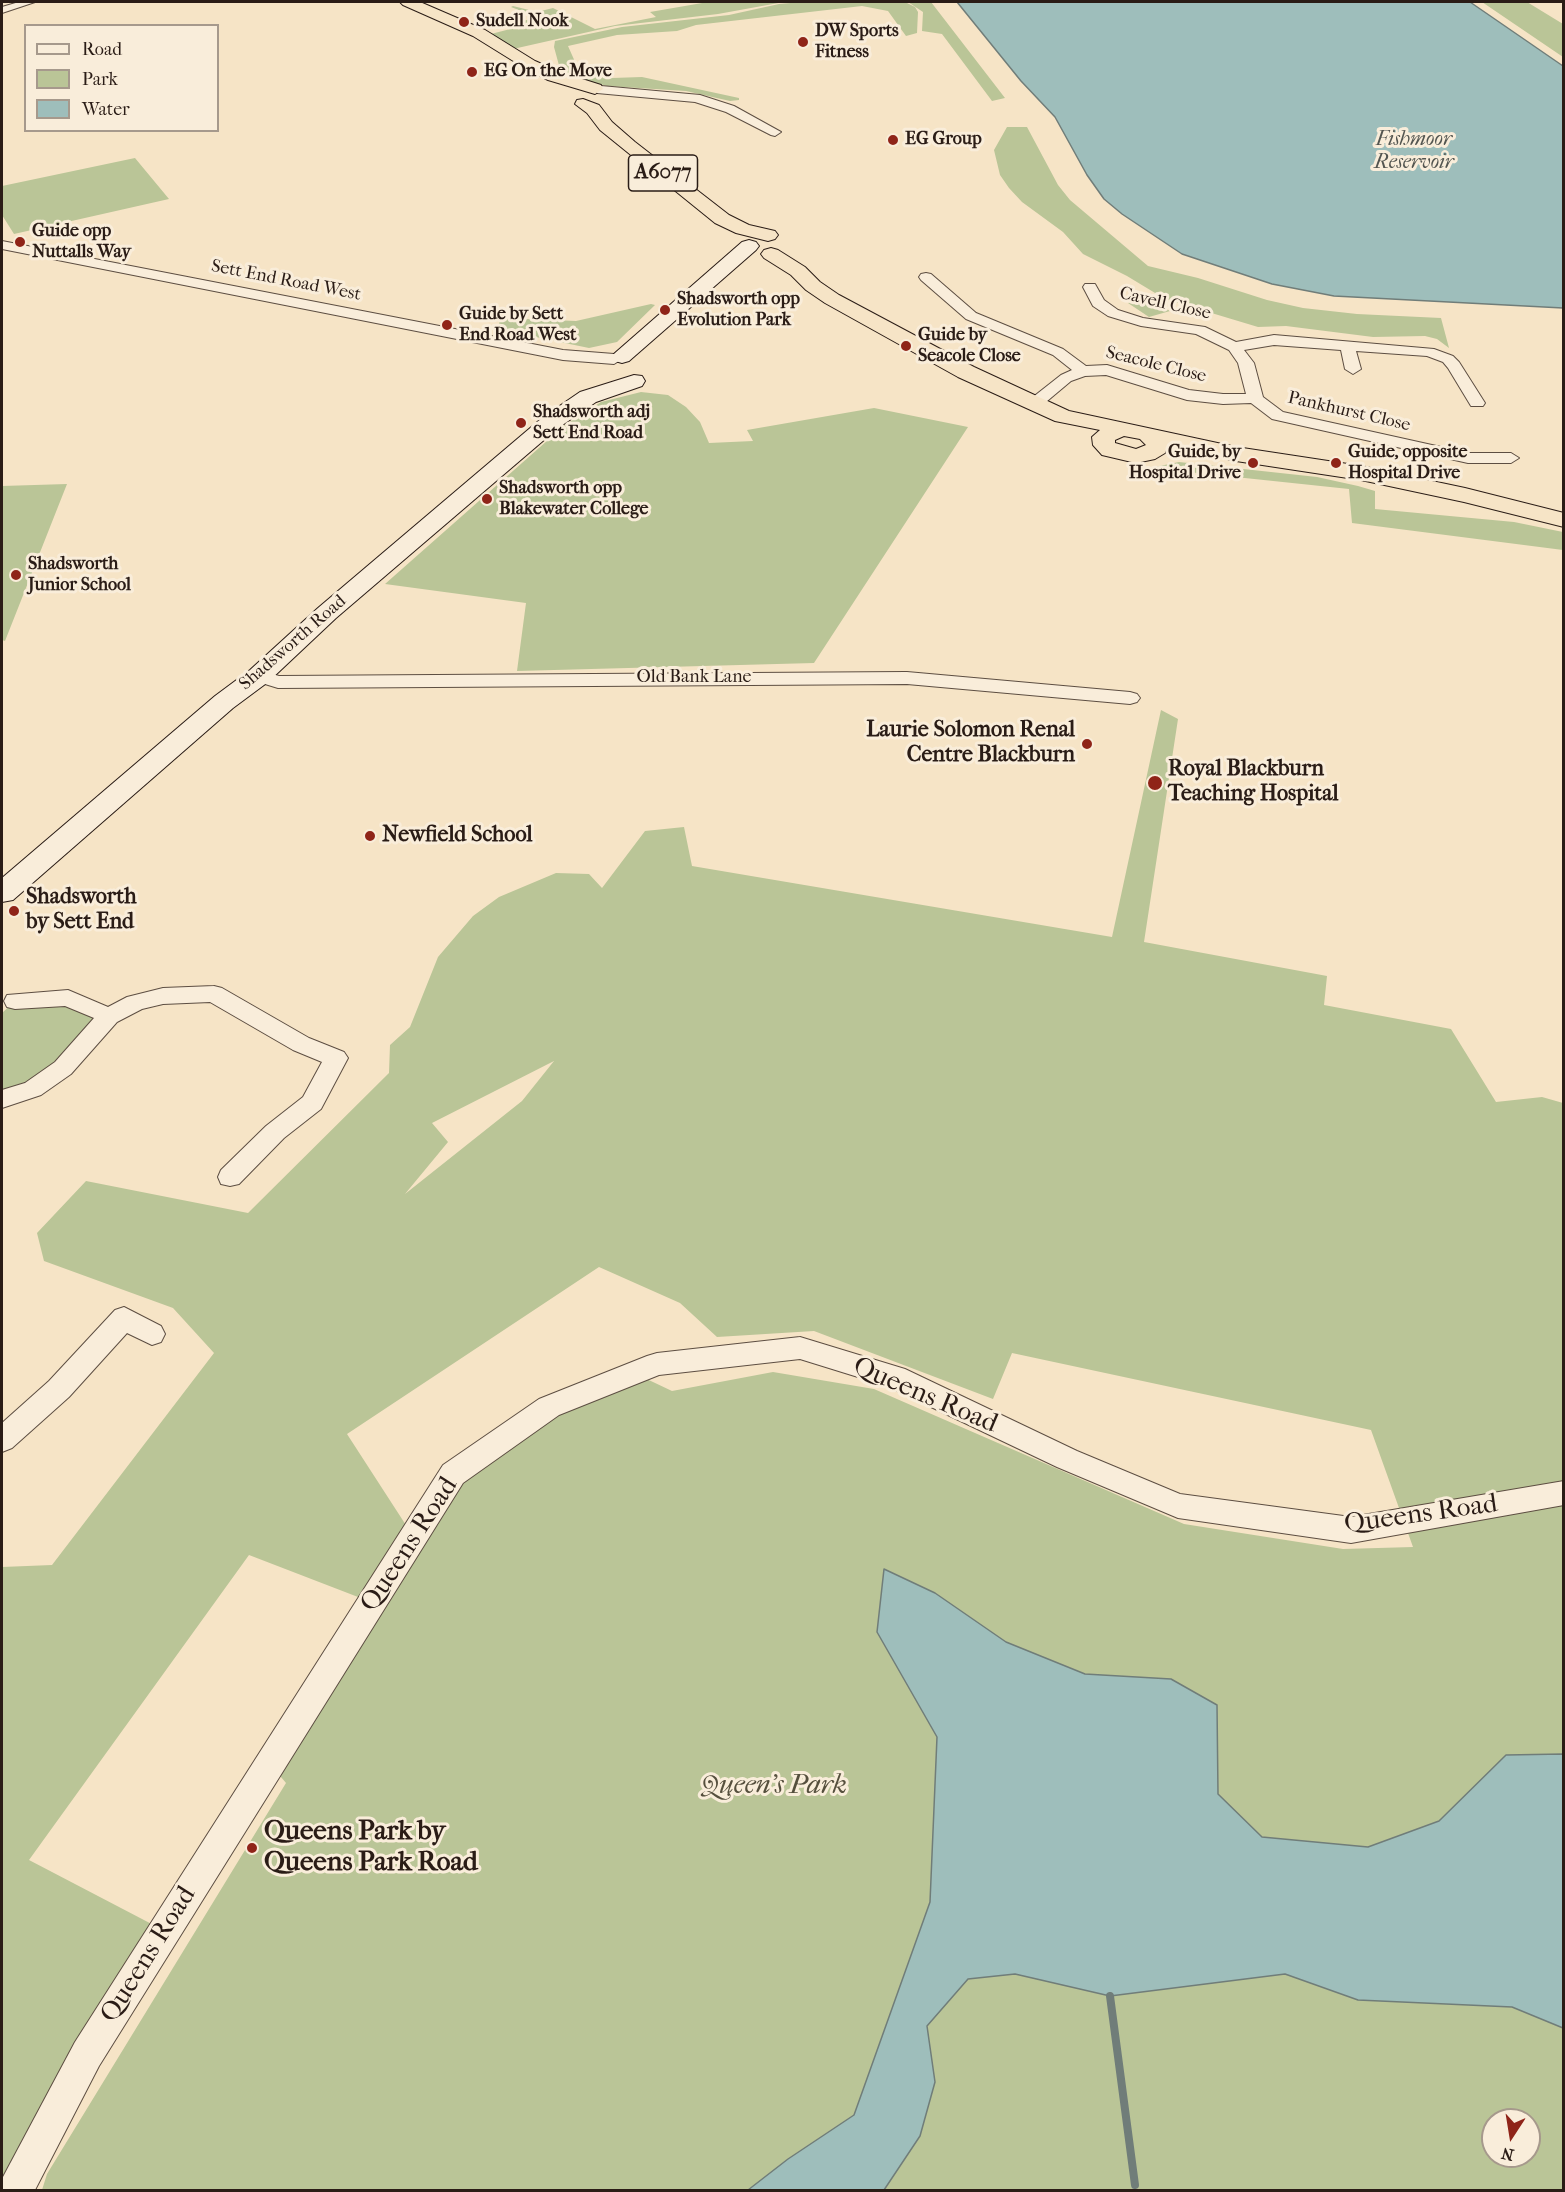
<!DOCTYPE html>
<style>
body{margin:0}
#map{position:relative;width:1565px;height:2192px;overflow:hidden;background:#f6e4c6;font-family:"IM FELL French Canon",serif}
canvas{display:block}
.frame{position:absolute;inset:0;border:3px solid #2a1c16;pointer-events:none}
.legend{position:absolute;left:24px;top:24px;width:195px;height:108px;box-sizing:border-box;background:#f9edda;border:2px solid #a6998c;margin:0;padding:8px 10px;list-style:none;font-size:18px;color:#2a1c16}
.legend li{display:flex;align-items:center;gap:12px;height:30px}
.legend b{width:30px;border:2px solid #a6998c}
.north{position:absolute;left:1481px;top:2108px;width:60px;height:60px;box-sizing:border-box;background:#f9edda;border:2px solid #a6998c;border-radius:50%;rotate:192deg;font-size:16px;font-weight:700;line-height:24px;text-align:center;color:#2a1c16}
.north::after{content:'';display:block;margin:auto;width:21px;height:27px;background:#8f2418;clip-path:polygon(50% 0,100% 100%,50% 72%,0 100%)}
</style>
<div id="map">
<canvas width="1565" height="2192"></canvas>
<div class="frame"></div>
<ul class="legend">
<li><b style="height:8px;background:#f9edda"></b>Road</li>
<li><b style="height:16px;background:#bac597"></b>Park</li>
<li><b style="height:16px;background:#9ebebb"></b>Water</li>
</ul>
<div class="north">N</div>
</div>
<script>
const ctx = document.querySelector('canvas').getContext('2d');
ctx.lineJoin = 'round';
function fill(path, color) { ctx.fillStyle = color; ctx.fill(path, 'evenodd'); }
const shape = rows => new Path2D(rows.map(r => 'M' + r).join(''));
function trace(path, color, width, dash) { ctx.strokeStyle = color; ctx.lineWidth = width; ctx.lineCap = dash ? 'butt' : 'round'; ctx.setLineDash(dash || []); ctx.stroke(path); }
function write(font, color, halo, rows, align = 'center') {
  ctx.font = font + ' "IM FELL French Canon",serif'; ctx.lineWidth = 6; ctx.setLineDash([]); ctx.textBaseline = 'middle'; ctx.strokeStyle = halo; ctx.fillStyle = color; for (const [text, x, y, turn = 0] of rows) {
    ctx.save(); ctx.translate(x, y); ctx.rotate((+turn || 0) * Math.PI / 180); ctx.textAlign = isNaN(turn) ? turn : align; if (halo) ctx.strokeText(text, 0, 0); ctx.fillText(text, 0, 0); ctx.restore();
  }
}
const green = shape([
 [708,2,784,2,718,14,615,26,513,49,491,34,518,27,513,24,537,17,511,7,513,6,537,12,553,8,595,29,656,17,650,12],
 [802,2,905,2,915,7,918,12,917,33,906,36,888,11,862,6,696,25,677,31,617,35,568,46,576,64,612,78,642,77,739,98,739,100,730,101,686,91,607,86,569,76,560,69,554,47,555,41,622,27,729,15,779,4],
 [908,2,931,2,1005,98,992,101,942,34,922,31,923,12],
 [1482,2,1527,2,1563,24,1563,57],
 [1007,127,1027,127,1058,185,1070,200,1148,266,1198,278,1267,300,1303,308,1357,314,1441,318,1449,348,1437,339,1425,336,1373,337,1286,326,1258,327,1165,299,1127,276,1083,254,1063,232,1022,202,1009,188,1000,175,994,150],
 [135,158,169,199,14,234,2,215,2,186],
 [1149,298,1170,311,1149,317,1128,303],
 [651,304,655,305,617,342,589,348,497,329,501,318,576,321],
 [641,392,668,395,686,407,700,422,709,443,753,441,747,430,874,408,968,427,814,663,517,671,526,603,385,584,565,425,601,402],
 [1179,462,1317,477,1358,486,1375,491,1375,509,1514,522,1563,532,1563,550,1352,523,1349,489,1150,468],
 [67,484,5,641,2,640,2,486],
 [1161,710,1178,719,1144,942,1327,976,1324,1005,1451,1029,1496,1102,1542,1097,1563,1103,1563,2190,42,2190,47,2174,286,1783,270,1764,371,1602,249,1555,29,1860,165,1931,17,2190,2,2190,2,1567,52,1565,214,1353,173,1308,44,1261,37,1233,86,1181,248,1213,389,1073,390,1045,410,1027,438,957,473,916,499,897,556,873,589,874,602,888,645,831,684,827,692,866,1112,937],
 [554,1061,522,1101,405,1194,448,1142,432,1123],
 [599,1267,680,1303,717,1337,814,1331,993,1399,1012,1353,1371,1430,1413,1547,1343,1549,1184,1524,874,1389,773,1372,672,1391,634,1373,453,1474,413,1536,347,1434],
 [1493,2120,1529,2120,1529,2156,1493,2156],
 [68,998,109,1016,33,1089,2,1099,2,1013,15,1001]
]);
const water = shape([
 [957,2,1470,2,1563,66,1563,308,1334,296,1272,284,1182,254,1122,214,1104,199,1087,175,1055,117,1021,81,957,2],
 [884,1569,935,1593,1006,1642,1085,1674,1171,1679,1217,1705,1218,1794,1262,1837,1368,1847,1439,1821,1506,1755,1563,1754,1563,2028,1512,2007,1358,2000,1285,1974,1110,1996,1015,1974,968,1979,927,2026,935,2082,920,2136,884,2190,748,2190,788,2159,854,2115,930,1902,937,1737,877,1632,884,1569]
]);
const stream = shape([
 [1110,1996,1135,2185]
]);
const street = shape([
 [19,2,35,2,2,13,2,7,19,2],
 [601,86,700,95,734,106,781,132,775,136,771,135,726,112,695,102,597,93,597,87,601,86],
 [2,241,563,350,614,354,622,359,614,364,563,360,2,249,2,241],
 [926,273,931,274,976,313,1063,349,1086,366,1107,365,1189,390,1223,394,1246,394,1238,363,1229,350,1196,334,1141,326,1108,316,1093,306,1083,287,1085,284,1095,284,1104,300,1118,310,1143,318,1205,327,1236,342,1274,335,1434,349,1453,356,1459,362,1485,403,1483,406,1471,406,1448,368,1443,362,1427,356,1356,351,1361,369,1353,374,1345,369,1341,350,1274,345,1244,350,1254,363,1263,397,1283,412,1468,453,1511,453,1519,458,1511,463,1468,463,1272,419,1251,403,1223,404,1187,400,1106,375,1085,376,1071,381,1040,407,1028,407,1026,404,1028,401,1061,375,1072,370,1053,355,966,319,921,280,919,277,921,274,926,273],
 [259,670,279,676,907,672,1130,692,1137,694,1140,698,1137,702,1130,704,907,684,278,688,252,680,249,676,252,672,259,670],
 [214,986,222,988,309,1038,344,1052,348,1058,321,1109,284,1138,239,1184,230,1186,221,1184,218,1177,221,1170,266,1126,303,1097,322,1062,293,1050,210,1002,163,1004,142,1009,117,1022,71,1074,41,1095,2,1108,2,1090,25,1083,55,1062,94,1018,65,1006,15,1009,7,1007,4,1001,7,995,68,990,108,1007,127,997,163,988,214,986],
 [124,1307,161,1326,165,1334,161,1342,152,1345,127,1333,69,1397,12,1448,2,1452,2,1423,49,1381,115,1310,124,1307],
 [800,1337,905,1369,1077,1451,1180,1494,1351,1517,1564,1481,1564,1505,1351,1543,1178,1518,1057,1467,887,1386,800,1359,659,1375,559,1415,463,1483,99,2066,35,2190,2,2190,3,2177,75,2042,443,1465,539,1399,647,1356,657,1353,800,1337]
]);
const secondary = shape([
 [749,240,756,242,759,246,756,250,629,361,622,363,615,361,611,357,615,353,742,242,749,240],
 [634,375,642,376,645,381,642,386,596,402,558,428,336,618,268,682,233,708,13,900,2,902,2,878,215,696,250,670,318,608,542,418,580,392,634,375]
]);
const highway = shape([
 [400,2,420,2,485,30,535,61,560,72,601,85,603,89,595,94,548,80,523,67,473,36,403,5,400,2],
 [583,99,599,105,612,122,635,142,729,215,749,225,775,231,778,235,775,239,768,241,736,233,715,223,600,130,587,113,575,104,577,100,583,99],
 [771,248,778,250,805,267,820,282,839,295,974,367,1069,411,1236,447,1361,466,1465,488,1564,513,1564,527,1464,502,1361,480,1236,461,1168,445,1165,453,1155,459,1136,463,1102,455,1093,445,1092,437,1100,430,1055,421,958,377,825,303,806,290,791,275,764,258,761,254,764,250,771,248],
 [1124,436,1140,439,1146,445,1136,449,1115,443,1115,440,1124,436]
]);
const markers = [
 [464,22,6,"#8f2418"],
 [803,42,6,"#8f2418"],
 [472,72,6,"#8f2418"],
 [893,140,6,"#8f2418"],
 [20,242,6,"#8f2418"],
 [665,310,6,"#8f2418"],
 [447,325,6,"#8f2418"],
 [906,346,6,"#8f2418"],
 [521,423,6,"#8f2418"],
 [1253,463,6,"#8f2418"],
 [1336,463,6,"#8f2418"],
 [487,499,6,"#8f2418"],
 [16,575,6,"#8f2418"],
 [1087,744,6,"#8f2418"],
 [1155,783,8,"#8f2418"],
 [370,836,6,"#8f2418"],
 [14,911,6,"#8f2418"],
 [252,1848,6,"#8f2418"]
];
const farPoinames = [
 ["Sudell Nook",476,22],
 ["DW Sports",815,32],
 ["Fitness",815,53],
 ["EG On the Move",484,72],
 ["EG Group",905,140],
 ["Guide opp",32,232],
 ["Nuttalls Way",32,253],
 ["Shadsworth opp",677,300],
 ["Evolution Park",677,321],
 ["Guide by Sett",459,315],
 ["End Road West",459,336],
 ["Guide by",918,336],
 ["Seacole Close",918,357],
 ["Shadsworth adj",533,413],
 ["Sett End Road",533,434],
 ["Guide, by",1241,453,"right"],
 ["Hospital Drive",1241,474,"right"],
 ["Guide, opposite",1348,453],
 ["Hospital Drive",1348,474],
 ["Shadsworth opp",499,489],
 ["Blakewater College",499,510],
 ["Shadsworth",28,565],
 ["Junior School",28,586]
];
const farStreetnames = [
 ["Sett End Road West",286,281,11],
 ["Cavell Close",1165,304,13],
 ["Seacole Close",1156,365,14],
 ["Pankhurst Close",1349,412,13],
 ["Shadsworth Road",293,643,-41],
 ["Old Bank Lane",694,678]
];
const farWaternames = [
 ["Fishmoor",1414,140],
 ["Reservoir",1414,163]
];
const shields = [
 [663,173,69]
];
const shieldNames = [
 ["A6077",663,173]
];
const poiNames = [
 ["Laurie Solomon Renal",1075,731,"right"],
 ["Centre Blackburn",1075,756,"right"],
 ["Royal Blackburn",1168,770],
 ["Teaching Hospital",1168,795],
 ["Newfield School",382,836],
 ["Shadsworth",26,898],
 ["by Sett End",26,923]
];
const nearStreetnames = [
 ["Queens Road",925,1396,23],
 ["Queens Road",1421,1515,-8],
 ["Queens Road",410,1545,-57],
 ["Queens Road",149,1955,-58]
];
const nearParknames = [
 ["Queen's Park",774,1786]
];
const nearPoinames = [
 ["Queens Park by",264,1832],
 ["Queens Park Road",264,1863]
];
fill(green, '#bac597');
fill(water, '#9ebebb');
trace(water, '#707d79', 1.5);
trace(stream, '#707d79', 8);
trace(street, '#5d4e42', 2);
trace(secondary, '#2a1c16', 2);
trace(highway, '#2a1c16', 2);
fill(street, '#f9edda');
fill(secondary, '#f9edda');
fill(highway, '#f6e4c6');
for (const [x, y, r, color] of markers) { const dot = new Path2D(); dot.arc(x, y, r, 0, 2 * Math.PI); ctx.fillStyle = color; ctx.fill(dot); trace(dot, '#f9edda', 2); }
write('bold 18px', '#2a1c16', '#f9edda', farPoinames, 'left');
write('18px', '#2a1c16', '#f9edda', farStreetnames);
write('italic 20px', '#535550', '#f9edda', farWaternames);
for (const [x, y, w] of shields) { const box = new Path2D(); box.roundRect(x - w / 2, y - 18, w, 36, 4.5); ctx.fillStyle = '#f9edda'; ctx.fill(box); trace(box, '#2a1c16', 1.5); }
write('bold 21px', '#2a1c16', null, shieldNames);
write('bold 22px', '#2a1c16', '#f9edda', poiNames, 'left');
write('27px', '#2a1c16', '#f9edda', nearStreetnames);
write('italic 27px', '#554f3d', '#f9edda', nearParknames);
write('bold 27px', '#2a1c16', '#f9edda', nearPoinames, 'left');
</script>
